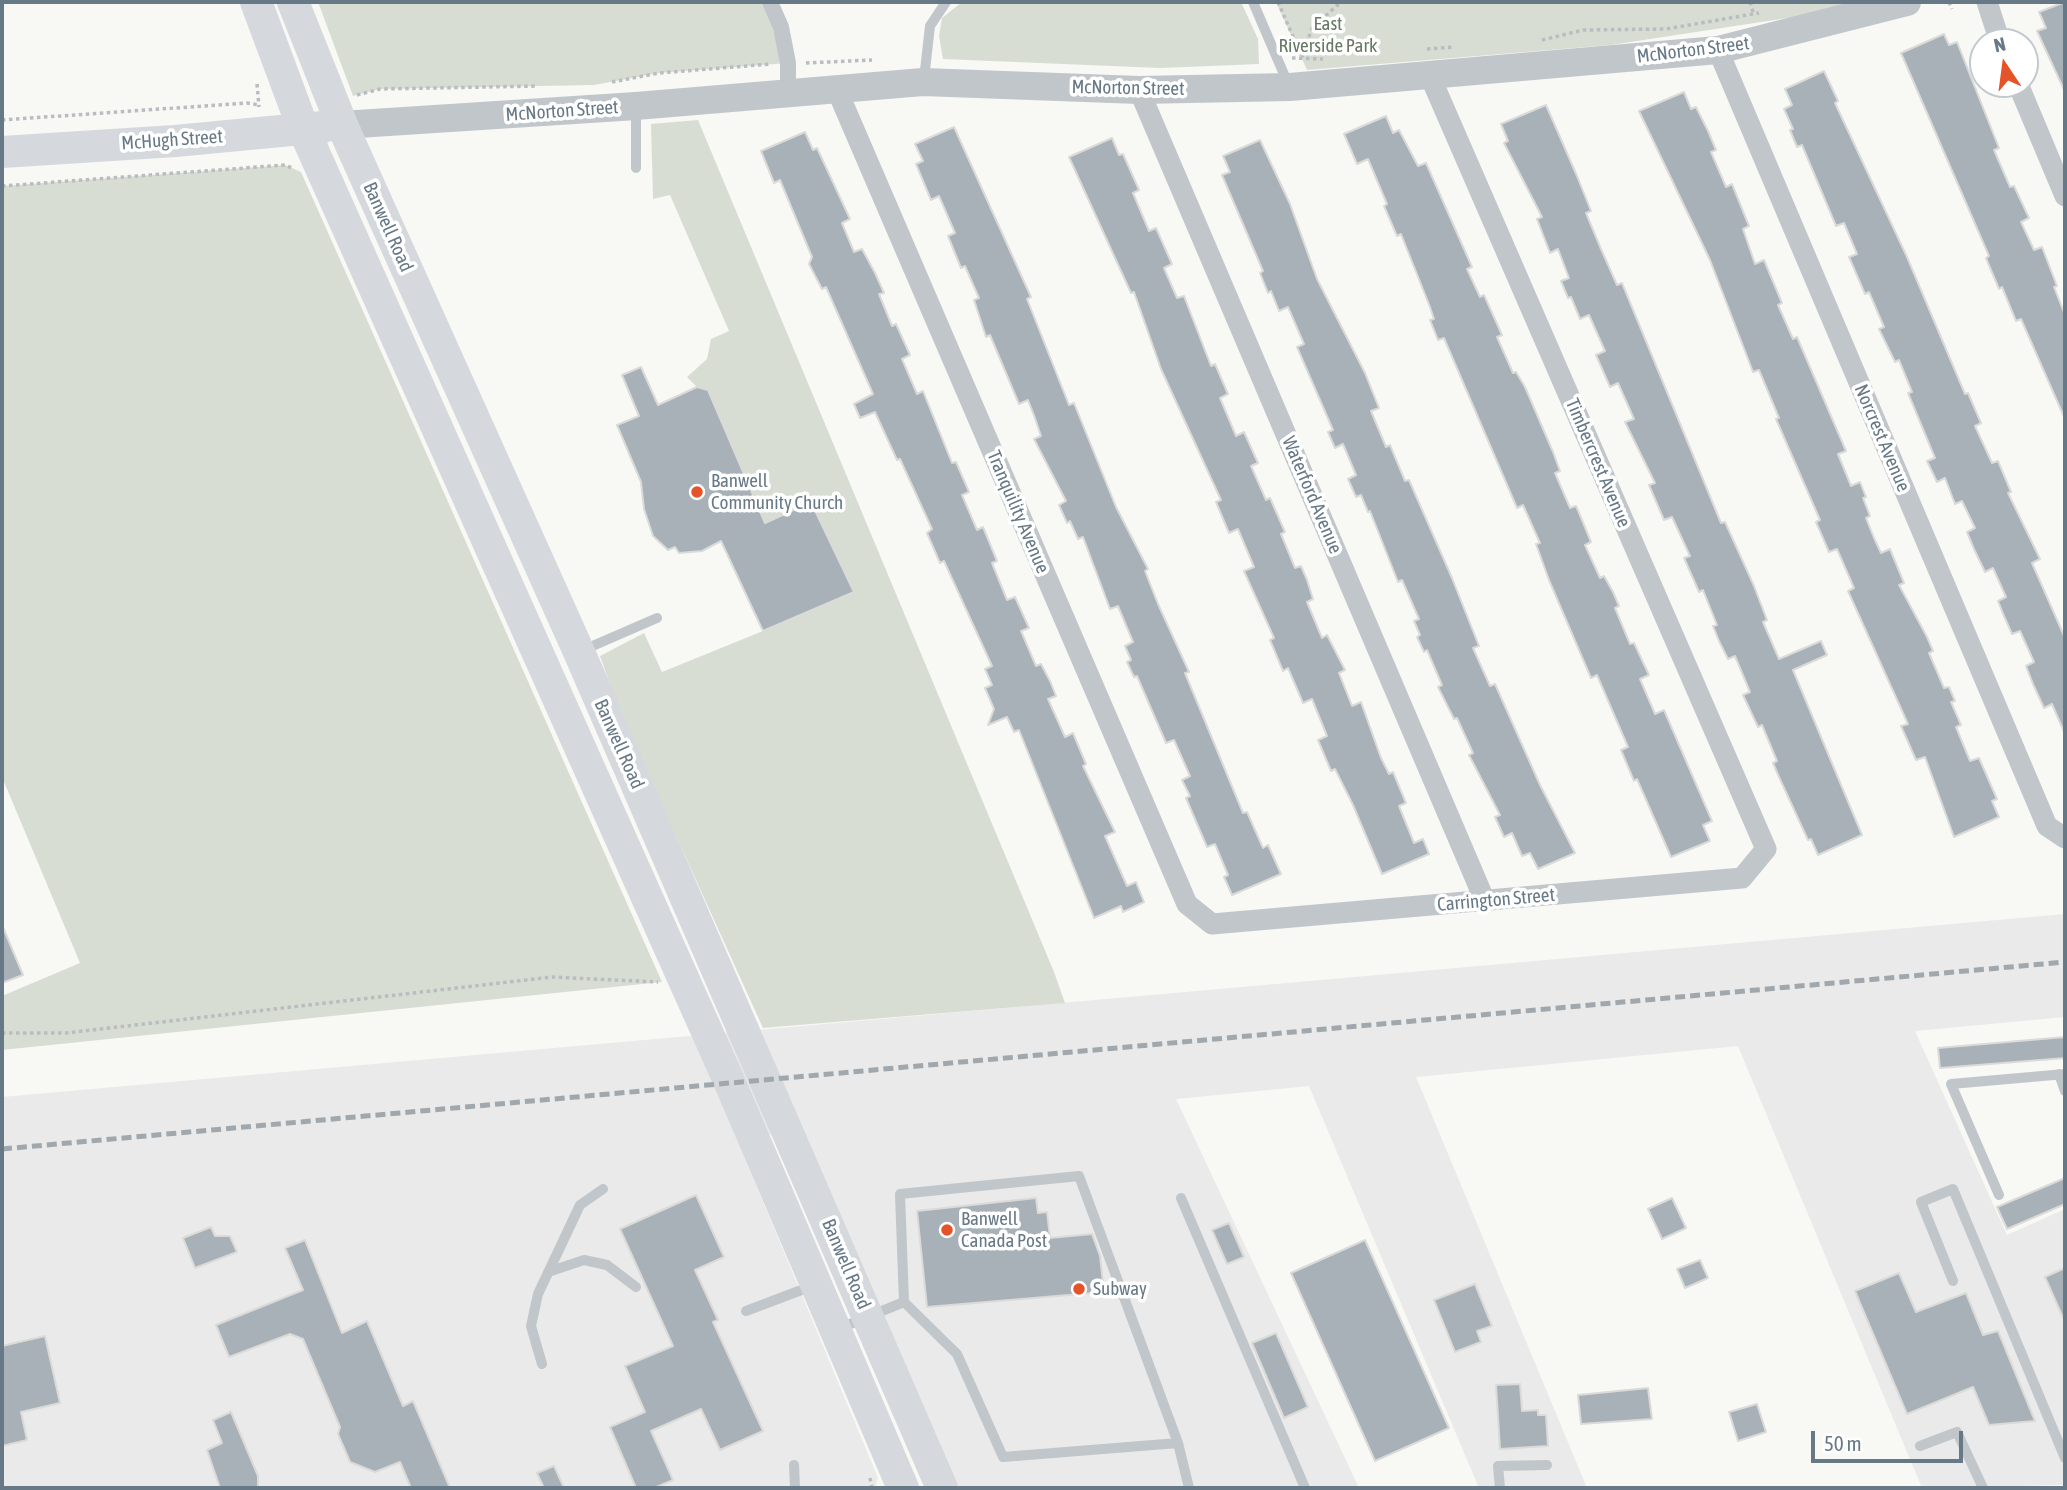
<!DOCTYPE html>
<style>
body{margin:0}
#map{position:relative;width:2067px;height:1490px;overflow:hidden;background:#f8f8f5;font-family:"Asap Condensed",sans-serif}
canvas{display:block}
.frame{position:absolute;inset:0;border:4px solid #677987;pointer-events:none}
.north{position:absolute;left:1969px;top:28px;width:70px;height:70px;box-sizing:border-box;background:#fff;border:2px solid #c2c9cf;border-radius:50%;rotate:347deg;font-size:19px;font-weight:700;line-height:28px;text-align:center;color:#677987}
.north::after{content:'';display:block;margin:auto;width:24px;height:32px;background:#e55428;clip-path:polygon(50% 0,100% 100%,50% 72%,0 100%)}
.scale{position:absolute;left:1811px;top:1431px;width:152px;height:32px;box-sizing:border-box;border:4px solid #677987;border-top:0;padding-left:9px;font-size:21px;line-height:24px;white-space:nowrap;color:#677987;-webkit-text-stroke:5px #fff;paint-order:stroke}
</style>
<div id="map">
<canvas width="2067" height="1490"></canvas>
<div class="frame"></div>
<div class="north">N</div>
<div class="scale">50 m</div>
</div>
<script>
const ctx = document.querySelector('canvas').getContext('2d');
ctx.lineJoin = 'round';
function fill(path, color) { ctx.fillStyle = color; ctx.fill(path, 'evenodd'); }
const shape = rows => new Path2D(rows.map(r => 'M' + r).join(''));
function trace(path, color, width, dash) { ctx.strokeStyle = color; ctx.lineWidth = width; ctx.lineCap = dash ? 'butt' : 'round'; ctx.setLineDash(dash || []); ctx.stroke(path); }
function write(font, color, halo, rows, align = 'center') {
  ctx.font = font + ' "Asap Condensed",sans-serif'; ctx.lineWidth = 7; ctx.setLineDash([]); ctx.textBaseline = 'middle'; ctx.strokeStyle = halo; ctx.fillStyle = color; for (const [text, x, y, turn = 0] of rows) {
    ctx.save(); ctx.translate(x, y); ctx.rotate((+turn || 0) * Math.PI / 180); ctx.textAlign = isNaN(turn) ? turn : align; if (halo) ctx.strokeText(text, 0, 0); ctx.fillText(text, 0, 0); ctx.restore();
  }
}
const built = shape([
 [2065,914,2065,1017,1915,1031,2007,1235,2065,1209,2065,1485,1922,1488,1738,1046,1416,1077,1587,1488,1479,1488,1309,1086,1176,1099,1359,1488,954,1488,800,1132,736,1137,878,1478,875,1488,2,1488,2,1097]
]);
const green = shape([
 [318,2,770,2,788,63,659,73,594,85,380,89,353,96],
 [962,2,1241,2,1258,39,1259,64,1160,68,943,59,939,36,942,18],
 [1276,2,1866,2,1807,15,1611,45,1307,70],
 [698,120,1054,972,1065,1003,763,1028,619,710,600,656,644,633,662,672,763,631,765,523,708,391,697,387,687,377,707,359,711,339,729,331,670,195,653,199,651,124],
 [285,165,301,172,662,982,2,1050,2,996,80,963,2,777,2,186]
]);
const building = shape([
 [2065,2,2065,92,2037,31,2046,28,2039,12,2065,2],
 [1944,34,1949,45,1957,42,1999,148,1994,150,2010,187,2014,186,2029,218,2021,222,2034,250,2042,247,2057,286,2054,287,2065,315,2065,419,2021,319,2016,321,2002,287,1999,289,1986,258,1989,256,1901,53,1944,34],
 [1824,71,1838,101,1835,103,1907,257,1965,394,1968,393,1981,423,1975,426,1992,463,1998,461,2011,492,2008,493,2040,559,2032,563,2065,638,2065,734,2052,704,2044,708,2033,684,2026,666,2034,662,2020,631,2012,634,2004,616,1998,601,2006,597,1993,568,1985,572,1974,549,1967,532,1975,528,1962,501,1955,504,1945,478,1937,482,1927,461,1935,458,1908,393,1912,392,1899,360,1895,362,1879,329,1884,327,1869,292,1865,294,1849,257,1857,254,1844,223,1836,226,1802,145,1797,147,1790,130,1793,129,1784,109,1792,105,1785,89,1824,71],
 [1684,92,1691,109,1696,107,1708,131,1716,150,1711,152,1726,187,1732,184,1749,226,1743,229,1755,264,1764,260,1782,303,1778,305,1793,339,1797,337,1846,451,1838,454,1851,486,1860,482,1866,497,1863,498,1870,516,1866,518,1874,538,1881,553,1890,549,1904,583,1899,585,1927,637,1933,651,1929,653,1944,688,1949,687,1955,701,1951,702,1961,725,1956,727,1970,761,1979,758,1997,799,1992,801,1999,817,1954,837,1925,757,1916,760,1901,726,1908,724,1848,591,1854,588,1837,549,1829,552,1816,522,1820,520,1776,419,1779,418,1759,370,1753,372,1710,260,1639,111,1684,92],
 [1546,105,1577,176,1591,211,1586,213,1601,249,1617,285,1622,283,1721,523,1725,522,1754,586,1767,620,1763,622,1779,659,1821,641,1827,655,1793,670,1862,835,1818,855,1811,839,1808,840,1779,777,1773,763,1777,761,1762,725,1758,727,1743,695,1750,692,1735,656,1728,659,1719,641,1713,626,1717,625,1703,590,1699,592,1692,576,1684,558,1690,556,1672,517,1664,520,1649,485,1655,483,1625,422,1634,419,1618,383,1610,387,1596,355,1605,351,1589,315,1580,319,1571,297,1568,298,1561,281,1569,278,1558,249,1550,253,1537,219,1542,217,1504,143,1508,141,1501,124,1546,105],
 [1386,116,1393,133,1399,130,1418,166,1426,163,1472,267,1467,269,1480,297,1484,295,1502,335,1497,337,1513,373,1516,372,1525,387,1553,452,1560,471,1555,473,1570,508,1576,506,1582,520,1591,542,1585,545,1600,578,1604,576,1613,592,1619,606,1615,608,1630,644,1634,643,1649,675,1640,679,1655,714,1664,710,1712,821,1703,825,1710,841,1671,857,1637,779,1634,781,1621,750,1628,747,1597,675,1591,678,1549,580,1536,544,1540,543,1523,505,1517,508,1444,338,1438,340,1430,320,1434,319,1430,307,1401,234,1397,236,1384,206,1387,204,1368,159,1357,164,1344,134,1386,116],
 [954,127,1031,297,1027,299,1069,405,1074,403,1116,507,1148,569,1145,571,1158,604,1189,672,1185,673,1243,813,1247,812,1263,848,1268,845,1281,874,1232,895,1224,877,1228,875,1215,844,1207,847,1186,798,1190,796,1182,780,1190,776,1174,740,1166,743,1137,676,1134,677,1127,662,1131,660,1125,646,1133,642,1118,606,1110,609,1083,537,1078,539,1070,521,1067,523,1059,505,1066,501,1034,439,1041,436,1035,418,1028,400,1019,404,990,335,986,337,974,300,979,298,965,266,961,268,948,236,955,233,939,196,931,200,916,164,923,161,915,144,954,127],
 [805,132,813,150,817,148,850,219,842,223,854,252,862,249,875,273,884,293,879,294,892,326,896,324,910,355,902,359,917,394,923,391,952,463,956,462,969,492,962,495,977,530,983,527,997,561,992,563,1007,600,1015,597,1029,628,1021,631,1036,666,1041,664,1050,681,1056,696,1048,699,1065,737,1073,733,1086,764,1083,766,1115,832,1105,836,1127,886,1136,882,1144,902,1123,912,1121,906,1094,918,1019,730,1014,732,1007,717,988,725,994,709,985,688,992,685,985,669,992,666,944,561,940,563,927,533,932,529,900,459,897,460,875,412,860,418,854,404,873,394,826,287,822,289,809,264,812,257,780,180,774,183,761,151,805,132],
 [1112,138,1119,155,1123,154,1139,190,1133,193,1149,231,1156,228,1172,264,1164,268,1177,298,1184,296,1211,366,1215,364,1228,394,1220,398,1236,436,1244,432,1258,463,1251,466,1266,500,1270,498,1285,532,1281,534,1295,568,1301,566,1307,580,1313,599,1307,602,1322,638,1327,635,1345,670,1339,673,1352,706,1361,702,1381,758,1389,774,1393,772,1406,803,1399,806,1414,843,1423,839,1429,854,1382,874,1353,805,1335,769,1331,771,1318,740,1327,736,1312,699,1303,703,1288,668,1283,671,1270,640,1274,638,1244,571,1254,567,1238,529,1229,533,1216,502,1221,500,1161,369,1134,292,1131,293,1069,157,1112,138],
 [1260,140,1290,204,1317,279,1365,373,1379,408,1371,411,1386,447,1390,445,1405,481,1409,480,1452,578,1479,646,1473,648,1490,686,1495,684,1540,785,1575,853,1538,869,1530,853,1522,856,1512,833,1504,837,1495,817,1500,815,1469,755,1473,753,1457,718,1454,719,1438,687,1442,685,1427,650,1424,652,1417,637,1420,635,1414,621,1419,619,1402,580,1398,582,1370,511,1368,512,1361,495,1356,497,1348,479,1356,475,1343,444,1335,448,1328,432,1333,430,1297,347,1304,344,1288,307,1279,311,1271,291,1268,293,1260,273,1263,271,1222,175,1230,172,1223,156,1260,140],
 [641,367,658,405,697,387,708,390,765,523,811,502,854,592,763,631,721,541,702,551,679,553,675,547,668,550,653,536,644,509,641,482,617,425,639,416,622,375,641,367],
 [2,925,23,975,2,983,2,925],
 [2065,1037,2065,1058,1940,1068,1938,1048,2065,1037],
 [2065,1178,2065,1204,2007,1229,1997,1207,2065,1178],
 [696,1195,724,1257,695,1270,718,1320,713,1322,763,1431,720,1450,701,1409,651,1431,673,1480,654,1488,636,1488,610,1427,645,1412,625,1366,673,1346,620,1229,696,1195],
 [1036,1198,1038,1213,1047,1212,1050,1238,1092,1234,1100,1256,1104,1292,927,1307,917,1211,1036,1198],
 [1672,1198,1686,1228,1662,1239,1648,1209,1672,1198],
 [1229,1223,1244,1257,1227,1264,1212,1230,1229,1223],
 [211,1227,215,1236,230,1236,237,1252,195,1268,183,1238,211,1227],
 [305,1240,342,1333,367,1321,403,1406,413,1401,450,1488,411,1488,400,1462,375,1472,350,1462,338,1434,340,1427,303,1339,290,1334,229,1357,216,1325,303,1290,285,1248,305,1240],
 [1365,1240,1449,1428,1375,1461,1291,1273,1365,1240],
 [1700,1260,1708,1278,1685,1288,1677,1269,1700,1260],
 [2065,1268,2065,1322,2045,1277,2065,1268],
 [1899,1273,1916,1312,1966,1293,1983,1335,1998,1331,2035,1421,1989,1425,1973,1387,1907,1414,1855,1291,1899,1273],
 [1475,1284,1492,1326,1477,1331,1481,1342,1455,1352,1434,1300,1475,1284],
 [1276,1333,1308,1407,1284,1418,1252,1343,1276,1333],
 [45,1336,60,1403,21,1412,27,1440,2,1446,2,1346,45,1336],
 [1520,1384,1522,1411,1538,1410,1538,1415,1546,1415,1548,1446,1500,1449,1496,1385,1520,1384],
 [1648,1388,1652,1419,1581,1424,1578,1395,1648,1388],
 [1757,1404,1766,1432,1738,1441,1729,1412,1757,1404],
 [231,1412,258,1476,258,1488,220,1488,207,1450,222,1443,213,1420,231,1412],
 [554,1466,564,1488,544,1488,537,1473,554,1466]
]);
const path = shape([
 [1278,2,1301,55],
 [1750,2,1754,15],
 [1949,2,1952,9],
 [1542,40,1583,30,1666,29,1759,13],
 [1427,49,1454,47],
 [1302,57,1312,28,1341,2],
 [1292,58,1323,59],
 [806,63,872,60],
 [612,82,659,73,771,64],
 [257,84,259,107],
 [357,95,380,89,538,86],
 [2,120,247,103,259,105],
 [2,186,285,165,292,168],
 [2,1033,66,1033,552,977,658,982],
 [870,1478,872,1488]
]);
const service = shape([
 [1253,2,1289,86],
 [924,79,930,26,946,2],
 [636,108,636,168],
 [581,651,657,618],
 [2059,1074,2065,1091],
 [1999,1195,1951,1084,2065,1074],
 [1181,1198,1305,1488],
 [548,1272,584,1260,607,1265,636,1287],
 [1953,1281,1921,1202,1953,1189,2065,1458],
 [904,1302,900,1194,1079,1176,1178,1443,1189,1488],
 [746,1311,812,1286],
 [838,1329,904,1302,957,1354,1003,1457,1178,1443],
 [542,1364,531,1326,538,1294,580,1205,603,1189],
 [1920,1446,1957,1432,1983,1488],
 [794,1465,795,1488],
 [1500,1488,1498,1466,1547,1465]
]);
const pedestrian = shape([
 [770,2,781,27,788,63,788,93]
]);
const minor = shape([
 [1987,2,2000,42],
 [1718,50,2047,826,2065,838],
 [2018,84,2065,196],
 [837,90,1187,904,1212,924,1742,878,1766,849,1430,76],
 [1139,90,1485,901]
]);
const tertiary = shape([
 [342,125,636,106,923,82,1139,90,1290,87,1718,50,1907,2]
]);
const secondary = shape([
 [256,2,303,128,730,1083,903,1488],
 [293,2,342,125,579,652,942,1488],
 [2,152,175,141,323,127]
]);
const rail = shape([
 [2,1149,2065,962]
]);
const markers = [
 [697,492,7,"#e55428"],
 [947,1230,7,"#e55428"],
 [1079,1289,7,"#e55428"]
];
const parkNames = [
 ["East",1328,24],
 ["Riverside Park",1328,46]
];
const streetNames = [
 ["McNorton Street",1693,50,-7],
 ["McNorton Street",1128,88,1],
 ["McNorton Street",562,111,-4],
 ["McHugh Street",172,140,-4],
 ["Banwell Road",388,227,66],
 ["Norcrest Avenue",1882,438,67],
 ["Timbercrest Avenue",1598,463,67],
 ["Waterford Avenue",1312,495,67],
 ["Tranquility Avenue",1018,512,67],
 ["Banwell Road",619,744,66],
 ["Carrington Street",1496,900,-5],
 ["Banwell Road",846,1264,67]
];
const poiNames = [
 ["Banwell",711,481],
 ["Community Church",711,503],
 ["Banwell",961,1219],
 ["Canada Post",961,1241],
 ["Subway",1093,1289]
];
fill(built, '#e9eae9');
fill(green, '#d8ddd4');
fill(building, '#a8b1b7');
trace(building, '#dadad8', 2);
trace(path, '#b9bdc0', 3.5, [3.5, 3.5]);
trace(service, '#c1c6ca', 10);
trace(pedestrian, '#c1c6ca', 16);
trace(minor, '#c1c6ca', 21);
trace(tertiary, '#c1c6ca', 28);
trace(secondary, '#d5d9dd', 32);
trace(rail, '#a0a8ae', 5, [10, 5]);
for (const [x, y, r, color] of markers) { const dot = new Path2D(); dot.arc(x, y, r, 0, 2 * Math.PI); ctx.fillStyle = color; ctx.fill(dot); trace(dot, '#fff', 2.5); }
write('19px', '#667962', '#fff', parkNames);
write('19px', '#677987', '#fff', streetNames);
write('19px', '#677987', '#fff', poiNames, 'left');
</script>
